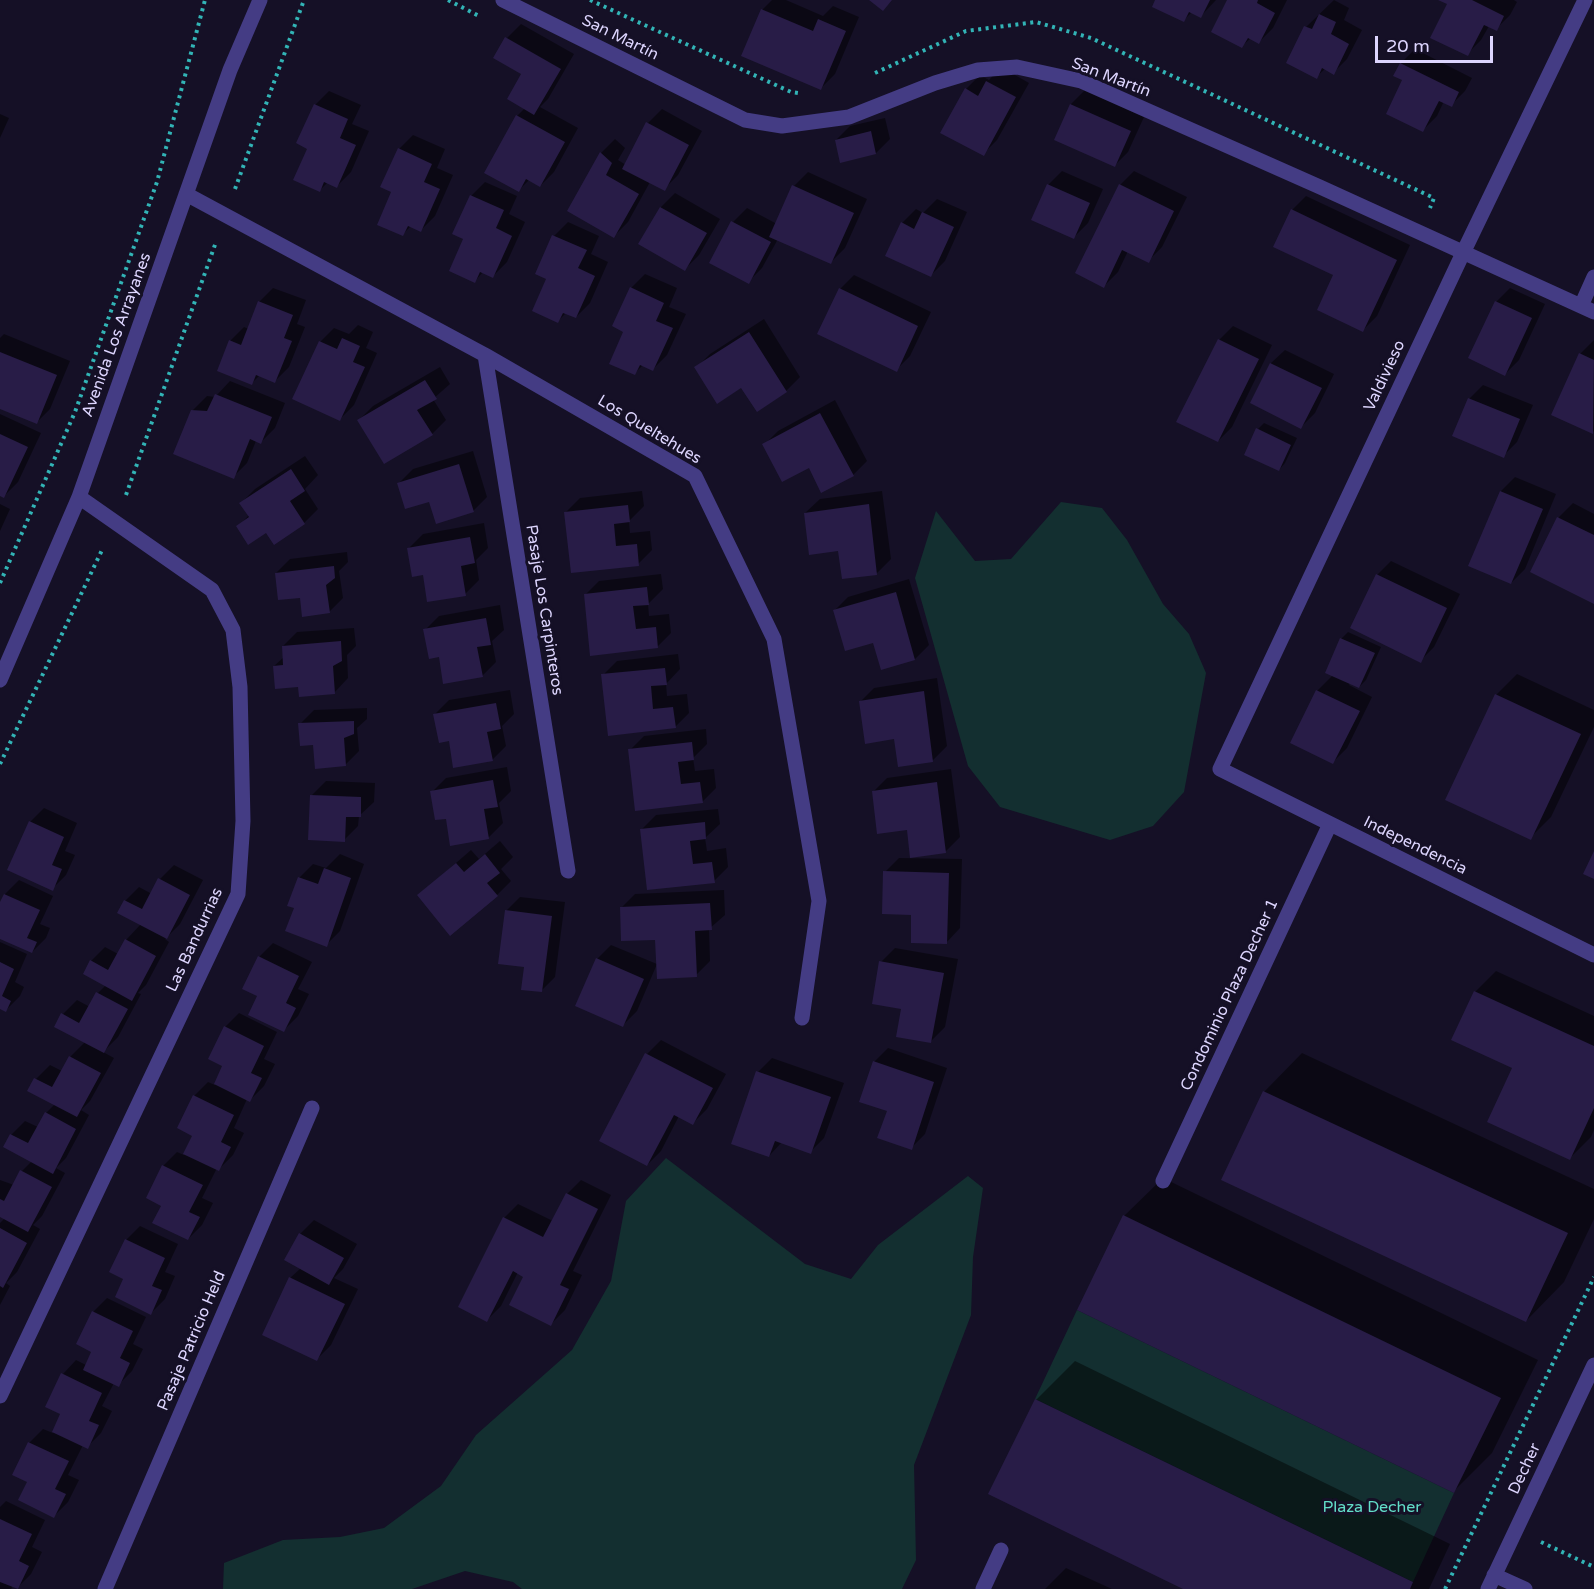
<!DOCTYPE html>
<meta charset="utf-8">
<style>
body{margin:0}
#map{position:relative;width:1594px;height:1589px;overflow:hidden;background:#151026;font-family:"Varela Round",sans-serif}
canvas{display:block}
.scale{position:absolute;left:1375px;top:36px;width:118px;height:27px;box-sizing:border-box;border:3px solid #ddd5fe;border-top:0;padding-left:8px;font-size:18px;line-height:21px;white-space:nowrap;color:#ddd5fe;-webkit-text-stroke:4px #151026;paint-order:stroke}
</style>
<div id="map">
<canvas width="1594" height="1589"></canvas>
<div class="scale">20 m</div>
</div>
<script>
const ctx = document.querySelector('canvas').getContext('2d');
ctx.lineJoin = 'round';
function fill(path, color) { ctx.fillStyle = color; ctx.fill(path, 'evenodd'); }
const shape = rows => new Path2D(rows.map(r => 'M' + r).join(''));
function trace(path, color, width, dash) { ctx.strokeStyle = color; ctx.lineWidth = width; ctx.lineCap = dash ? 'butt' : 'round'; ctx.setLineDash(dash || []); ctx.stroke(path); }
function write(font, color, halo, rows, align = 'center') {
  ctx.font = font + ' "Varela Round",sans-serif'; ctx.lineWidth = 6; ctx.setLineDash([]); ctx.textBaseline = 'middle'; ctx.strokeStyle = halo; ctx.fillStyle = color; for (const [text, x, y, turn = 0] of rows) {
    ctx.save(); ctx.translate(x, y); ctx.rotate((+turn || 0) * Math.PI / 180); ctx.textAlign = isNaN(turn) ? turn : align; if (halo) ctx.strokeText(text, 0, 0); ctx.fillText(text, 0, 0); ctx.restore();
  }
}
const green = shape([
 [1061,502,1102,508,1127,540,1163,604,1189,634,1206,673,1184,792,1153,826,1110,840,1000,807,968,766,915,578,936,511,975,561,1011,559],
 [666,1158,805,1264,851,1279,878,1245,968,1176,983,1188,973,1257,971,1315,914,1465,916,1560,902,1589,522,1589,513,1582,465,1571,412,1589,223,1589,224,1563,283,1540,340,1537,384,1528,441,1486,476,1435,572,1350,611,1281,626,1201],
 [1077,1310,1454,1493,1413,1582,1035,1399]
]);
const shadow = shape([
 [772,0,786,0,823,16,833,6,859,17,835,74,821,88,762,10],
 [1157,0,1216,0,1201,16,1192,12,1184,20],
 [1229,0,1287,0,1273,28,1259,42,1251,38,1242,46],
 [1334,0,1349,8,1344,20,1362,30,1347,59,1333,73,1325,69,1316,77,1288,63,1306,27],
 [1442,0,1514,0,1517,2,1510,15,1496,29,1489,26,1481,40,1467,54,1449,3],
 [521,24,574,54,548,99,540,107,578,128,554,172,540,186,529,180,519,190,517,116,525,108,523,74,507,38],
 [1415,49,1472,78,1465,91,1451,105,1444,101,1437,116,1423,130,1405,80,1395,75,1401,63],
 [1001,67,1029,83,997,140,983,154,966,89,980,75,989,80],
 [1085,90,1144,117,1128,152,1114,166,1056,139,1071,104],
 [329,91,361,105,352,124,369,131,351,172,337,186,328,182,319,191,309,148,315,105],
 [662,109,702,131,678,175,664,189,650,182,628,222,614,236,569,210,601,153,615,139,625,148,618,160,626,165,648,123],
 [0,114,9,118,0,138],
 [885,118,890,139,876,153,836,140,850,126],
 [413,135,445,149,437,168,453,175,435,216,421,230,411,226,403,234,393,192,399,149],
 [1062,171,1103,189,1088,223,1074,237,1048,185],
 [1134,171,1187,197,1162,247,1148,261,1128,251,1118,272,1104,286,1120,185],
 [808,172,867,199,845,248,831,262,778,239,762,268,748,282,733,222,747,208,777,224,794,186],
 [485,182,517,196,509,214,525,222,507,262,493,276,483,272,475,281,465,238,471,196],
 [675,193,720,219,699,255,685,269,640,243,661,207],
 [1306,196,1410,245,1377,316,1363,330,1335,275,1292,210],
 [937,199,967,212,945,261,931,275,902,223,916,209,923,213],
 [568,222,599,236,591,254,608,262,590,303,576,317,566,313,558,321,548,278,554,236],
 [645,274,677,288,669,307,686,314,667,355,653,369,643,365,635,373,625,331,631,288],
 [854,275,931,312,910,356,896,370,840,289],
 [273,288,306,300,297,324,305,327,289,367,275,381,260,375,252,383,230,341,244,327,249,329,259,302],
 [1510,288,1545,304,1519,360,1505,374,1496,302],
 [764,319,800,377,786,391,742,386,696,368,710,354],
 [358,325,373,332,366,348,377,353,354,405,340,419,320,342,334,328,349,334],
 [1233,326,1272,345,1232,427,1218,441,1219,340],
 [4,334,70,361,50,409,36,423,0,408,0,338],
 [1594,340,1594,431,1593,432,1580,354],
 [1285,350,1334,374,1315,413,1301,427,1252,403,1271,363],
 [440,367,450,384,433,399,446,420,432,434,359,420,373,406],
 [230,381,285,403,275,428,261,442,256,441,247,463,233,477,192,411,207,396,215,397],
 [1483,385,1533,405,1517,442,1503,456,1469,399],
 [835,400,867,461,853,475,809,466,764,445,778,431],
 [0,414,41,433,18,482,4,496,0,494],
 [1264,423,1297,438,1285,463,1279,470,1258,429],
 [473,451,487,497,473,511,430,500,399,483,413,469],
 [305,456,318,475,305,489,318,509,304,523,267,531,238,527,249,515,241,503,255,489],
 [1515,477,1556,494,1525,569,1511,583,1470,566,1501,491],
 [642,491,644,506,629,521,630,533,650,531,652,550,638,564,566,512,580,498],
 [882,491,891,559,877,573,840,550,805,513,820,499],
 [1573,503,1594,514,1594,602,1532,571,1559,517],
 [0,504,10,509,0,531],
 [484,523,488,548,476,560,479,580,465,594,424,574,409,548,423,534],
 [347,552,348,562,339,571,343,598,329,612,301,596,276,573,290,559],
 [1391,561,1460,594,1434,647,1420,661,1352,627,1377,575],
 [661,574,663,589,648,604,649,616,669,614,671,633,657,647,585,595,599,581],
 [909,579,929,645,915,659,874,641,834,611,848,597],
 [500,605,504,630,492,641,496,662,482,676,440,655,425,630,439,616],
 [354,628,356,646,347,655,348,678,334,693,300,686,274,666,284,657,283,646,297,632],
 [1348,632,1381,647,1366,680,1359,687,1350,683,1349,685,1372,697,1347,748,1333,762,1292,742,1317,691,1333,675,1341,639],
 [678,654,680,669,666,684,667,696,687,694,689,713,675,727,603,675,617,661],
 [1517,674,1594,710,1594,727,1551,817,1530,838,1496,695],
 [937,678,947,746,933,760,895,737,860,702,874,688],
 [510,690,514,714,502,726,506,746,492,760,450,739,435,714,449,700],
 [367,708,367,719,357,728,359,751,345,765,315,743,300,724,314,710],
 [706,729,707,744,693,758,695,771,714,769,716,788,702,802,630,750,644,736],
 [507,767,511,791,499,803,503,823,489,837,447,817,432,792,446,778],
 [951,769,960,837,946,851,908,828,873,792,887,778],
 [326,781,375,783,374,802,359,816,358,826,344,840,312,795],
 [44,808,77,823,65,851,75,855,66,875,52,889,30,822],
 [718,809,720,824,705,838,707,851,726,848,728,867,714,881,642,829,656,815],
 [500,841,513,857,501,869,511,881,497,895,419,895,471,850,479,859],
 [340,854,364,864,340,931,326,945,295,907,299,878,313,864,326,868],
 [899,858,962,859,960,928,946,943,885,872],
 [174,865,203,880,180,924,165,939,169,942,146,985,138,993,141,994,118,1037,103,1052,114,1058,90,1101,81,1110,89,1115,66,1158,56,1168,65,1173,42,1216,33,1225,40,1229,17,1272,6,1283,10,1286,0,1305,0,1223,5,1218,0,1215,0,1180,14,1185,22,1171,32,1161,5,1147,11,1135,25,1121,38,1127,46,1113,55,1104,29,1090,36,1079,50,1065,62,1071,70,1057,85,1042,63,1014,77,1000,90,1007,98,993,106,985,91,961,105,947,118,954,126,940,141,924,125,901,139,887,152,894,160,879],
 [19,880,53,896,40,924,50,928,46,938,32,952,0,937,0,906,5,894],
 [724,890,725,915,709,929,710,961,696,975,621,908,635,894],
 [520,897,565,902,555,977,541,991,525,966,506,911],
 [0,942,27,954,15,982,24,987,20,996,6,1010,0,1007],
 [273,943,312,962,298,989,309,994,298,1016,284,1030,259,996,259,957],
 [611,945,657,964,637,1011,623,1025,597,959],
 [895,948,958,959,945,1027,931,1041,903,1007,881,962],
 [1496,971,1594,1016,1594,1130,1591,1137,1570,1158,1514,1067,1475,992],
 [239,1013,277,1032,264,1059,275,1064,264,1086,250,1100,247,1099,234,1128,244,1133,233,1155,219,1169,217,1168,202,1198,213,1203,202,1225,188,1239,163,1205,163,1166,177,1152,184,1155,194,1135,194,1096,208,1082,215,1085,224,1065,225,1027],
 [661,1040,726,1074,707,1109,693,1123,679,1116,661,1151,647,1165,601,1141,647,1054],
 [888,1048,947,1068,925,1134,911,1148,889,1110,874,1062],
 [1302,1053,1594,1189,1594,1219,1564,1282,1526,1321,1264,1092],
 [772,1058,844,1083,824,1138,810,1152,782,1142,769,1156,758,1072],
 [1163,1178,1538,1360,1492,1453,1454,1491,1124,1216],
 [581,1180,611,1195,573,1271,582,1275,565,1310,551,1324,525,1276,518,1272,501,1306,487,1320,504,1218,518,1204,553,1221,567,1194],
 [314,1220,357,1244,343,1269,334,1278,358,1289,331,1345,317,1359,290,1278,301,1268,300,1234],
 [140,1226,178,1244,165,1272,175,1276,165,1299,151,1313,125,1278,126,1240],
 [107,1298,146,1317,133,1344,143,1349,132,1371,118,1385,114,1383,102,1406,112,1411,101,1433,87,1447,83,1445,68,1475,79,1480,68,1502,54,1516,29,1481,29,1443,43,1429,53,1433,62,1413,63,1374,76,1360,86,1365,93,1351,93,1312],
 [1075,1361,1450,1544,1429,1589,1187,1589,1036,1400],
 [6,1501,45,1520,32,1547,42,1552,31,1574,17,1588,13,1586,11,1589,0,1589,0,1507],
 [1066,1568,1112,1589,1045,1589]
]);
const building = shape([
 [869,0,892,0,883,11],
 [1155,0,1210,0,1201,18,1189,12,1184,22,1152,7],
 [1227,0,1258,0,1257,3,1275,13,1259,44,1248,38,1242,48,1211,32],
 [1438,0,1472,0,1504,16,1497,31,1484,25,1468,56,1430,38,1447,4],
 [761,9,813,31,818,19,846,31,821,90,741,56],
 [1319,14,1336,22,1331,34,1349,44,1334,75,1322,68,1317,79,1286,63,1304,26,1312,29],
 [505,37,561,69,534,115,507,99,521,74,493,58],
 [1400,63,1459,92,1452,107,1439,101,1423,132,1386,114,1402,80,1393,76],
 [986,81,1016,97,984,156,940,133,965,88,978,96],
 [314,104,348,119,340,138,356,145,337,188,324,182,320,192,293,180,307,149,296,143],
 [1070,104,1131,131,1115,167,1054,140],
 [516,115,565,142,540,187,526,179,519,192,484,173],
 [646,122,689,145,665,191,622,169],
 [871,131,876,154,840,163,835,140],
 [398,148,432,164,424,182,440,189,421,232,408,226,403,236,377,225,391,192,380,187],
 [600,152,612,163,606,175,639,194,614,238,567,211],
 [1047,184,1090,203,1074,239,1031,220],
 [1119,184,1174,211,1149,263,1122,250,1104,288,1075,273],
 [792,185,854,213,831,264,769,237],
 [470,195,504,210,496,228,512,236,493,278,480,272,475,283,449,271,463,239,452,234],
 [660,207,707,233,685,271,638,244],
 [1291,209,1397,260,1363,332,1317,310,1333,275,1273,247],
 [922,212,954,227,931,277,885,256,901,222,914,229],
 [731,221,771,242,749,284,709,263],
 [552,235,587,250,578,268,595,276,576,318,563,313,558,323,532,311,546,279,535,274],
 [630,287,664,303,656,321,673,328,653,371,640,365,635,375,609,364,623,332,612,326],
 [839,288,918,326,897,372,817,334],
 [258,301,293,315,284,338,292,341,275,383,256,375,252,385,217,371,229,340,241,345],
 [1495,301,1532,318,1505,376,1468,358],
 [749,332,787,392,757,412,741,388,717,404,694,367],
 [342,338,360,346,353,362,365,367,340,421,292,399,319,341,337,349],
 [1218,339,1259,359,1218,442,1176,422],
 [0,352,57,375,37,424,0,409],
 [1579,353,1594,360,1593,434,1551,415],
 [1270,363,1322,388,1301,429,1250,403],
 [425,380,437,399,417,410,433,435,384,464,357,420],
 [215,394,272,417,261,444,250,439,234,479,173,454,191,410,207,411],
 [1468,398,1520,419,1504,458,1452,436],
 [820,413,854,476,821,493,809,468,782,482,762,444],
 [1256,428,1291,445,1279,471,1244,455],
 [0,434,28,447,4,498,0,496],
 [459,464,474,512,436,524,429,502,405,509,397,483],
 [291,469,305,491,290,501,305,524,274,545,266,533,248,545,236,526,249,517,239,503],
 [1500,491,1543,509,1511,584,1468,566],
 [869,504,877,575,842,579,838,551,809,555,804,513],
 [628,505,630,522,614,524,616,546,637,544,639,566,571,573,564,512],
 [1557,517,1594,535,1594,604,1530,572],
 [470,537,475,563,461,566,466,596,427,602,423,575,412,577,407,548],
 [334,566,335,578,326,585,330,613,302,617,300,598,278,600,275,573],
 [1376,574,1447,608,1421,663,1350,628],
 [647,587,649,605,633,606,636,629,656,627,658,648,590,656,584,594],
 [896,592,915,660,881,670,873,643,845,651,833,610],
 [486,618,491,645,477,647,483,677,443,684,439,657,429,659,423,629],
 [1340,638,1375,653,1359,688,1325,673],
 [341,641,342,661,333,666,335,694,299,697,298,687,275,689,273,666,283,665,282,646],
 [665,668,667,685,651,686,653,709,673,707,676,728,608,736,601,674],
 [1316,690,1360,711,1333,764,1290,743],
 [924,691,933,762,898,767,894,739,865,744,859,701],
 [1495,694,1581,734,1531,840,1445,800],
 [496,703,501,729,487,732,493,761,453,768,449,741,439,743,433,714],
 [354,721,354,734,344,738,346,766,315,769,313,745,300,746,298,723],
 [692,742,694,760,678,762,681,784,700,782,703,803,635,811,628,749],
 [493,780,498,807,484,809,489,839,450,846,446,819,435,820,430,791],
 [937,782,946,853,910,858,907,830,877,834,872,791],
 [310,795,361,797,361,817,346,817,345,842,308,840],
 [29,821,64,837,52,865,62,869,53,891,7,870],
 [705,822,706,839,690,841,693,864,712,862,715,883,647,890,640,829],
 [1594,851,1594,879,1583,874],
 [485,854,500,873,487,883,498,896,450,936,417,895,456,863,464,872],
 [324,868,351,878,327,947,285,931,294,908,287,906,298,877,318,884],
 [883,871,949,873,947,944,911,943,911,915,882,914],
 [158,878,190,895,167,939,117,913,124,900,142,909],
 [4,894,40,910,27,938,37,942,32,953,0,939,0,902],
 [710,903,712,930,695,931,697,977,657,979,655,940,621,941,620,907],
 [505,910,552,916,542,992,521,990,524,967,498,964],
 [125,939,156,956,132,1001,83,974,90,960,108,970],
 [258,956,299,976,286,1003,296,1008,284,1032,248,1015,257,996,242,989],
 [596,958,644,979,623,1027,575,1006],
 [879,961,944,973,931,1043,896,1037,901,1009,872,1004],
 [0,962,14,969,2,996,11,1001,6,1012,0,1009],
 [1474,991,1594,1046,1594,1108,1570,1160,1487,1122,1512,1068,1451,1040],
 [96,992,128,1009,104,1053,54,1027,61,1013,79,1023],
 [224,1026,264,1046,251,1073,262,1078,250,1102,214,1084,222,1066,208,1059],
 [645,1053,713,1088,693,1125,674,1115,647,1166,599,1141],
 [69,1056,101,1073,77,1117,27,1091,34,1078,52,1087],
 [873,1061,934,1082,912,1150,877,1138,887,1111,859,1102],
 [756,1071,831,1097,811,1154,775,1141,769,1157,731,1144],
 [1263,1091,1568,1233,1526,1322,1221,1180],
 [193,1095,234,1115,221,1142,231,1147,219,1171,183,1154,192,1136,177,1128],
 [45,1112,76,1129,53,1174,3,1147,10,1134,28,1143],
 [162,1165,203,1185,189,1212,200,1217,188,1240,152,1223,161,1206,146,1198],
 [20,1170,52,1187,28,1232,0,1217,0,1199,4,1201],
 [566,1193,598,1209,560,1285,569,1289,551,1326,509,1305,523,1277,513,1271,487,1322,458,1307,503,1217,543,1237],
 [1123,1215,1501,1398,1454,1493,1077,1310],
 [0,1228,27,1243,3,1288,0,1286],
 [299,1233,344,1258,329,1285,284,1260],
 [125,1239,165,1258,152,1286,162,1290,151,1315,115,1297,123,1279,109,1272],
 [289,1277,345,1304,317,1361,262,1335],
 [92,1311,133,1331,120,1358,130,1363,119,1387,83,1370,91,1352,76,1344],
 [61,1373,102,1393,89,1421,99,1425,88,1449,52,1432,60,1414,45,1407],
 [1035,1399,1413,1582,1410,1589,1183,1589,988,1494],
 [28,1442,69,1461,55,1489,66,1494,54,1518,18,1500,27,1482,12,1475],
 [0,1519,32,1534,19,1561,29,1566,18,1589,0,1582]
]);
const path = shape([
 [448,0,479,16],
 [590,0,791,92,798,93],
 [875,73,966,31,1036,22,1091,38,1434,198,1430,208],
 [235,189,304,0],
 [126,495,216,242],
 [0,583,75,412,157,182,205,0],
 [0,764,103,548],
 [1541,1542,1594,1567],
 [1445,1589,1594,1277]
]);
const minor = shape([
 [503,0,745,120,782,126,849,117,935,83,978,70,1017,67,1081,81,1320,187,1594,312],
 [1585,0,1463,253,1220,769,1594,955],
 [186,194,485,355,695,476,774,639,819,901,802,1018],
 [1581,306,1594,277],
 [485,355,568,871],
 [0,680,79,497,230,70,260,0],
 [1163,1181,1330,824],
 [0,1396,238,894,243,821,240,687,233,630,212,590,79,497],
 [1494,1575,1525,1589],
 [105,1589,312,1108],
 [983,1589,1001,1550],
 [1488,1589,1594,1365]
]);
const streetNames = [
 ["San Martín",620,38,26],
 ["San Martín",1111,78,21],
 ["Avenida Los Arrayanes",117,335,-70],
 ["Valdivieso",1385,376,-65],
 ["Los Queltehues",649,430,31],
 ["Pasaje Los Carpinteros",544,610,81],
 ["Independencia",1415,846,26],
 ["Las Bandurrias",195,940,-65],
 ["Condominio Plaza Decher 1",1230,995,-65],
 ["Pasaje Patricio Held",192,1341,-67],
 ["Decher",1525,1469,-65]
];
const parkNames = [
 ["Plaza Decher",1372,1508]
];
fill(green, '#132f30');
fill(shadow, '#0007');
fill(building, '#281c47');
trace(path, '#32b4b6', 4, [3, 4.5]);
trace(minor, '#443c84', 15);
write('16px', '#ddd5fe', '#151026', streetNames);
write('16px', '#62ddc8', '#151026', parkNames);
</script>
